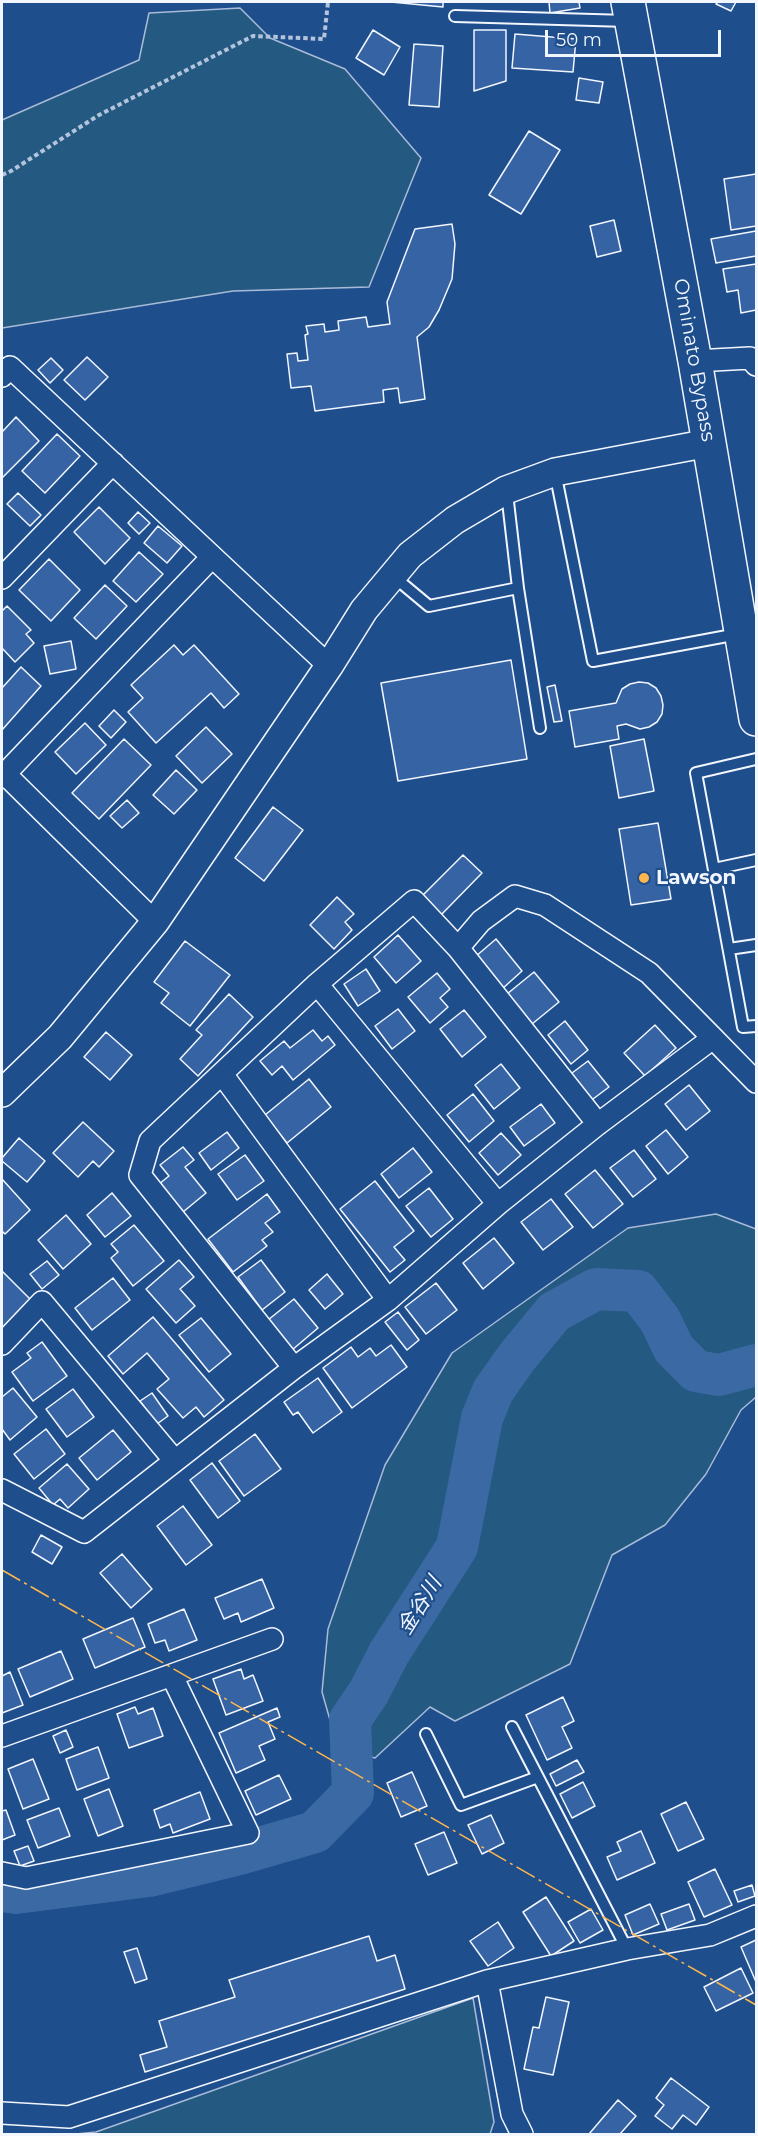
<!DOCTYPE html>
<meta charset="utf-8">
<style>
body{margin:0}
#map{position:relative;width:758px;height:2136px;overflow:hidden;background:#1f4e8c;font-family:Montserrat,sans-serif}
canvas{display:block}
.frame{position:absolute;inset:0;border:3px solid #f2f6ff;pointer-events:none}
.scale{position:absolute;left:545px;top:30px;width:176px;height:27px;box-sizing:border-box;border:3px solid #f2f6ff;border-top:0;padding-left:8px;font-size:18px;line-height:21px;white-space:nowrap;color:#f2f6ff;-webkit-text-stroke:4px #1f4e8c;paint-order:stroke}
</style>
<div id="map">
<canvas width="758" height="2136"></canvas>
<div class="frame"></div>
<div class="scale">50 m</div>
</div>
<script>
const ctx = document.querySelector('canvas').getContext('2d');
ctx.lineJoin = 'round';
function fill(path, color) { ctx.fillStyle = color; ctx.fill(path, 'evenodd'); }
const shape = rows => new Path2D(rows.map(r => 'M' + r).join(''));
function trace(path, color, width, dash) { ctx.strokeStyle = color; ctx.lineWidth = width; ctx.lineCap = dash ? 'butt' : 'round'; ctx.setLineDash(dash || []); ctx.stroke(path); }
function write(font, color, halo, rows, align = 'center') {
  ctx.font = font + ' Montserrat,"Noto Sans JP",sans-serif'; ctx.lineWidth = 4.5; ctx.setLineDash([]); ctx.textBaseline = 'middle'; ctx.strokeStyle = halo; ctx.fillStyle = color; for (const [text, x, y, turn = 0] of rows) {
    ctx.save(); ctx.translate(x, y); ctx.rotate((+turn || 0) * Math.PI / 180); ctx.textAlign = isNaN(turn) ? turn : align; if (halo) ctx.strokeText(text, 0, 0); ctx.fillText(text, 0, 0); ctx.restore();
  }
}
const green = shape([
 [240,8,270,38,345,69,421,158,369,287,233,291,2,328,2,120,139,60,149,13,240,8],
 [716,1214,756,1229,756,1397,741,1410,706,1474,665,1525,612,1555,570,1664,455,1721,430,1707,375,1758,338,1748,322,1692,328,1629,385,1465,452,1353,628,1228,716,1214],
 [473,1998,494,2122,490,2134,76,2134,96,2132,473,1998]
]);
const river = shape([
 [2,1891,16,1893,149,1876,239,1854,315,1832,353,1793,350,1720,369,1692,389,1653,457,1547,482,1418,493,1391,517,1357,554,1312,596,1289,638,1291,660,1320,674,1349,696,1371,719,1375,756,1365]
]);
const building = shape([
 [391,2,443,2,443,7,391,2],
 [549,2,579,2,580,8,550,13,549,2],
 [718,2,736,2,731,11,716,4,718,2],
 [373,30,400,47,384,75,356,58,373,30],
 [474,30,506,30,506,81,474,91,474,30],
 [515,34,576,39,573,72,512,68,515,34],
 [414,44,443,46,439,107,409,105,414,44],
 [579,78,603,82,599,103,576,100,579,78],
 [529,131,560,150,521,214,489,195,529,131],
 [756,174,756,226,731,230,724,179,756,174],
 [614,220,621,251,597,257,590,226,614,220],
 [452,224,455,244,452,279,439,310,429,327,417,337,425,399,400,403,398,388,383,390,384,402,315,411,311,386,291,388,287,354,297,353,298,361,308,360,305,335,308,334,306,326,324,324,325,332,339,330,338,321,366,317,368,327,390,324,387,302,415,229,452,224],
 [756,231,756,256,716,263,711,239,756,231],
 [756,264,756,310,741,313,738,290,727,292,723,269,756,264],
 [87,357,108,377,85,400,64,380,87,357],
 [51,358,63,370,50,383,38,370,51,358],
 [16,417,39,441,2,478,2,432,16,417],
 [57,434,80,456,45,493,22,471,57,434],
 [18,493,41,515,30,526,7,504,18,493],
 [99,507,130,538,105,564,74,532,99,507],
 [138,512,150,523,139,534,128,523,138,512],
 [158,526,182,546,167,563,144,543,158,526],
 [139,552,163,574,136,602,113,581,139,552],
 [49,559,80,590,51,621,19,590,49,559],
 [105,585,127,606,96,639,74,618,105,585],
 [7,606,31,630,26,634,34,643,15,662,2,648,2,611,7,606],
 [71,641,76,669,50,674,44,646,71,641],
 [174,645,183,655,194,645,239,694,224,708,211,693,156,743,128,712,143,698,131,685,174,645],
 [511,660,527,759,398,781,381,683,511,660],
 [21,667,41,686,2,730,2,688,21,667],
 [639,682,648,683,656,688,661,696,663,705,662,714,657,722,649,727,640,729,626,724,617,726,619,739,575,747,569,711,616,703,622,689,630,684,639,682],
 [555,685,562,721,554,722,547,687,555,685],
 [114,710,126,722,111,738,99,726,114,710],
 [85,723,106,745,76,774,55,752,85,723],
 [206,727,232,754,202,783,176,756,206,727],
 [124,739,151,765,99,819,72,793,124,739],
 [644,739,654,791,619,798,610,746,644,739],
 [176,770,197,790,174,814,153,795,176,770],
 [127,800,139,813,122,828,110,816,127,800],
 [273,807,303,830,264,881,235,858,273,807],
 [658,823,671,899,631,905,619,829,658,823],
 [463,855,482,873,441,915,422,896,463,855],
 [337,897,354,914,345,922,352,930,334,949,310,925,337,897],
 [398,935,421,961,396,983,374,957,398,935],
 [496,939,522,971,502,989,475,957,496,939],
 [185,941,230,975,190,1026,161,1003,169,993,154,982,185,941],
 [366,969,380,991,358,1006,344,984,366,969],
 [534,972,559,1002,532,1024,507,994,534,972],
 [437,973,450,989,440,998,448,1007,430,1023,408,997,437,973],
 [229,994,253,1017,198,1076,180,1059,202,1035,196,1030,229,994],
 [398,1009,415,1031,392,1049,375,1026,398,1009],
 [464,1010,486,1037,462,1057,440,1029,464,1010],
 [565,1021,588,1050,571,1064,548,1035,565,1021],
 [655,1025,676,1048,645,1076,624,1053,655,1025],
 [313,1030,322,1041,328,1036,335,1045,293,1080,282,1066,272,1075,260,1061,284,1041,290,1048,313,1030],
 [106,1032,132,1055,110,1080,84,1057,106,1032],
 [588,1061,609,1087,589,1102,568,1076,588,1061],
 [501,1064,520,1088,494,1109,475,1085,501,1064],
 [309,1079,331,1107,287,1143,265,1115,309,1079],
 [689,1085,710,1111,686,1130,665,1104,689,1085],
 [473,1094,494,1121,469,1142,447,1115,473,1094],
 [541,1104,555,1123,524,1146,510,1127,541,1104],
 [83,1122,114,1151,99,1167,93,1161,78,1177,53,1153,83,1122],
 [666,1130,688,1157,668,1174,646,1146,666,1130],
 [227,1132,239,1148,211,1170,199,1153,227,1132],
 [501,1133,521,1155,498,1175,479,1153,501,1133],
 [19,1138,45,1161,27,1182,2,1161,2,1158,19,1138],
 [183,1147,194,1160,185,1167,206,1193,183,1212,159,1184,169,1176,160,1165,183,1147],
 [413,1148,432,1172,399,1198,381,1174,413,1148],
 [634,1150,656,1179,633,1197,610,1168,634,1150],
 [245,1155,264,1181,237,1200,218,1174,245,1155],
 [595,1170,623,1204,593,1228,565,1194,595,1170],
 [2,1179,30,1210,5,1234,2,1231,2,1179],
 [375,1181,414,1231,394,1247,405,1260,390,1272,340,1209,375,1181],
 [429,1188,453,1219,431,1237,406,1206,429,1188],
 [112,1193,131,1216,105,1237,87,1215,112,1193],
 [267,1194,280,1212,265,1223,273,1232,262,1240,267,1246,233,1272,208,1239,267,1194],
 [551,1199,573,1227,543,1250,521,1222,551,1199],
 [66,1215,91,1244,63,1269,38,1240,66,1215],
 [134,1225,164,1261,133,1286,111,1258,118,1252,111,1244,134,1225],
 [494,1238,514,1263,483,1289,463,1263,494,1238],
 [179,1260,194,1277,180,1289,195,1306,176,1323,146,1289,179,1260],
 [261,1260,285,1292,262,1310,238,1277,261,1260],
 [47,1261,59,1275,42,1289,30,1274,47,1261],
 [2,1271,32,1301,2,1332,2,1271],
 [327,1274,343,1294,325,1309,309,1290,327,1274],
 [113,1278,130,1300,92,1330,75,1308,113,1278],
 [436,1283,457,1310,426,1334,405,1307,436,1283],
 [294,1299,318,1328,292,1350,268,1320,294,1299],
 [398,1312,419,1340,407,1350,385,1322,398,1312],
 [153,1317,224,1400,204,1417,196,1407,183,1418,157,1389,169,1379,147,1353,123,1374,108,1356,153,1317],
 [201,1318,231,1354,209,1372,179,1335,201,1318],
 [42,1342,67,1376,33,1401,12,1372,31,1358,27,1353,42,1342],
 [391,1345,407,1367,352,1408,323,1368,351,1347,358,1357,370,1348,376,1356,391,1345],
 [318,1378,342,1412,313,1433,298,1412,293,1415,284,1402,318,1378],
 [13,1388,37,1417,10,1440,2,1429,2,1397,13,1388],
 [73,1389,94,1417,67,1437,46,1409,73,1389],
 [152,1393,168,1416,157,1424,140,1401,152,1393],
 [46,1429,65,1454,34,1479,14,1454,46,1429],
 [113,1430,131,1452,97,1480,79,1458,113,1430],
 [255,1434,281,1469,244,1496,219,1461,255,1434],
 [212,1463,240,1501,218,1518,190,1480,212,1463],
 [67,1464,89,1489,68,1508,60,1499,53,1505,39,1488,67,1464],
 [183,1506,212,1545,186,1565,157,1526,183,1506],
 [41,1535,62,1547,52,1564,32,1552,41,1535],
 [122,1554,152,1589,131,1608,100,1573,122,1554],
 [262,1579,274,1608,241,1622,238,1613,224,1619,215,1598,262,1579],
 [184,1609,197,1640,169,1651,165,1640,155,1643,148,1624,184,1609],
 [133,1618,145,1647,95,1668,83,1639,133,1618],
 [61,1651,73,1679,30,1697,18,1669,61,1651],
 [241,1669,244,1679,253,1675,263,1701,226,1715,213,1679,241,1669],
 [10,1672,23,1705,2,1713,2,1676,10,1672],
 [563,1697,574,1721,562,1727,572,1748,547,1760,526,1715,563,1697],
 [135,1707,138,1714,153,1708,163,1736,129,1748,117,1714,135,1707],
 [277,1708,280,1717,268,1722,275,1739,259,1746,265,1760,236,1773,219,1733,277,1708],
 [66,1730,73,1747,60,1753,53,1736,66,1730],
 [98,1747,109,1778,77,1790,66,1759,98,1747],
 [33,1759,49,1799,23,1809,8,1769,33,1759],
 [577,1760,584,1772,556,1786,550,1774,577,1760],
 [412,1772,427,1806,401,1817,387,1783,412,1772],
 [279,1775,291,1799,256,1815,245,1791,279,1775],
 [583,1782,595,1806,572,1818,560,1794,583,1782],
 [109,1789,123,1826,98,1836,84,1799,109,1789],
 [200,1792,210,1819,173,1833,170,1824,160,1828,154,1810,200,1792],
 [686,1802,704,1839,678,1851,661,1814,686,1802],
 [59,1808,70,1836,38,1848,27,1820,59,1808],
 [6,1810,15,1835,2,1840,2,1811,6,1810],
 [491,1815,504,1843,482,1854,468,1825,491,1815],
 [641,1831,655,1863,617,1880,607,1857,621,1851,617,1842,641,1831],
 [444,1832,457,1863,428,1875,415,1844,444,1832],
 [28,1846,34,1861,20,1866,14,1851,28,1846],
 [715,1869,732,1905,704,1917,688,1882,715,1869],
 [752,1885,755,1896,738,1902,734,1891,752,1885],
 [546,1897,574,1941,551,1956,523,1912,546,1897],
 [650,1904,659,1924,633,1935,625,1915,650,1904],
 [689,1904,695,1920,667,1930,661,1914,689,1904],
 [591,1909,603,1930,580,1943,568,1922,591,1909],
 [498,1922,514,1948,488,1966,470,1941,498,1922],
 [369,1936,377,1961,395,1955,405,1989,145,2072,140,2055,167,2047,159,2021,235,1997,229,1980,369,1936],
 [756,1940,756,1982,741,1947,756,1940],
 [137,1948,147,1979,135,1983,124,1952,137,1948],
 [741,1968,753,1993,716,2011,704,1987,741,1968],
 [546,1997,569,2002,553,2075,524,2069,533,2027,539,2028,546,1997],
 [671,2078,709,2107,696,2125,683,2115,672,2129,655,2116,664,2105,656,2098,671,2078],
 [618,2100,636,2116,620,2134,589,2134,618,2100]
]);
const path = shape([
 [2,175,11,171,99,115,253,36,324,39,328,2]
]);
const service = shape([
 [455,16,628,21],
 [555,472,593,661,738,634],
 [393,576,429,606,518,588,507,493],
 [518,588,540,728],
 [756,759,696,773,743,1027,756,1026],
 [714,869,756,860],
 [729,949,756,945],
 [512,1727,627,1949],
 [426,1734,461,1805,538,1777]
]);
const minor = shape([
 [695,361,750,358,756,365],
 [2,376,10,367,329,666],
 [2,578,113,463],
 [2,771,155,922],
 [2,777,211,558],
 [458,948,481,921,515,896,545,905,649,973,713,1038],
 [317,984,498,1204],
 [222,1074,388,1300],
 [2,1344,42,1302,175,1461],
 [294,1368,140,1175,150,1141,317,984,414,901,458,948,598,1124],
 [2,1490,84,1532,294,1368,388,1300,498,1204,598,1124,713,1038,756,1082],
 [2,1736,272,1639],
 [2,1873,26,1878,248,1833,172,1676],
 [487,1981,512,2114,522,2134],
 [2,2113,69,2117,487,1981,627,1949,710,1935,756,1916]
]);
const tertiary = shape([
 [2,1093,60,1037,155,922,329,666,364,610,410,555,455,520,506,490,555,472,709,443]
]);
const trunk = shape([
 [628,2,695,361,756,719]
]);
const power = shape([
 [2,1570,756,2005]
]);
const markers = [
 [644,878,6,"#ffb74d"]
];
const streetNames = [
 ["Ominato Bypass",694,360,80]
];
const poiNames = [
 ["Lawson",656,878]
];
const waterNames = [
 ["金谷川",420,1606,-58]
];
fill(green, '#245a82');
trace(green, '#a8bbd7', 1.5);
trace(river, '#3b69a3', 42);
fill(building, '#3563a3');
trace(building, '#f2f6ff', 1.5);
trace(service, '#f2f6ff', 14);
trace(minor, '#f2f6ff', 24);
trace(tertiary, '#f2f6ff', 30);
trace(trunk, '#f2f6ff', 36);
trace(path, '#b3c4dc', 4, [4.5, 3]);
trace(service, '#1f4e8c', 10);
trace(minor, '#1f4e8c', 21);
trace(tertiary, '#1f4e8c', 27);
trace(trunk, '#1f4e8c', 33);
trace(power, '#ffb74d', 1.5, [21, 4.5, 3, 4.5]);
for (const [x, y, r, color] of markers) { const dot = new Path2D(); dot.arc(x, y, r, 0, 2 * Math.PI); ctx.fillStyle = color; ctx.fill(dot); trace(dot, '#1f4e8c', 2); }
write('20px', '#f2f6ff', '#1f4e8c', streetNames);
write('bold 20px', '#f2f6ff', '#1f4e8c', poiNames, 'left');
write('italic 21px', '#f2f6ff', '#1f4e8c', waterNames);
</script>
